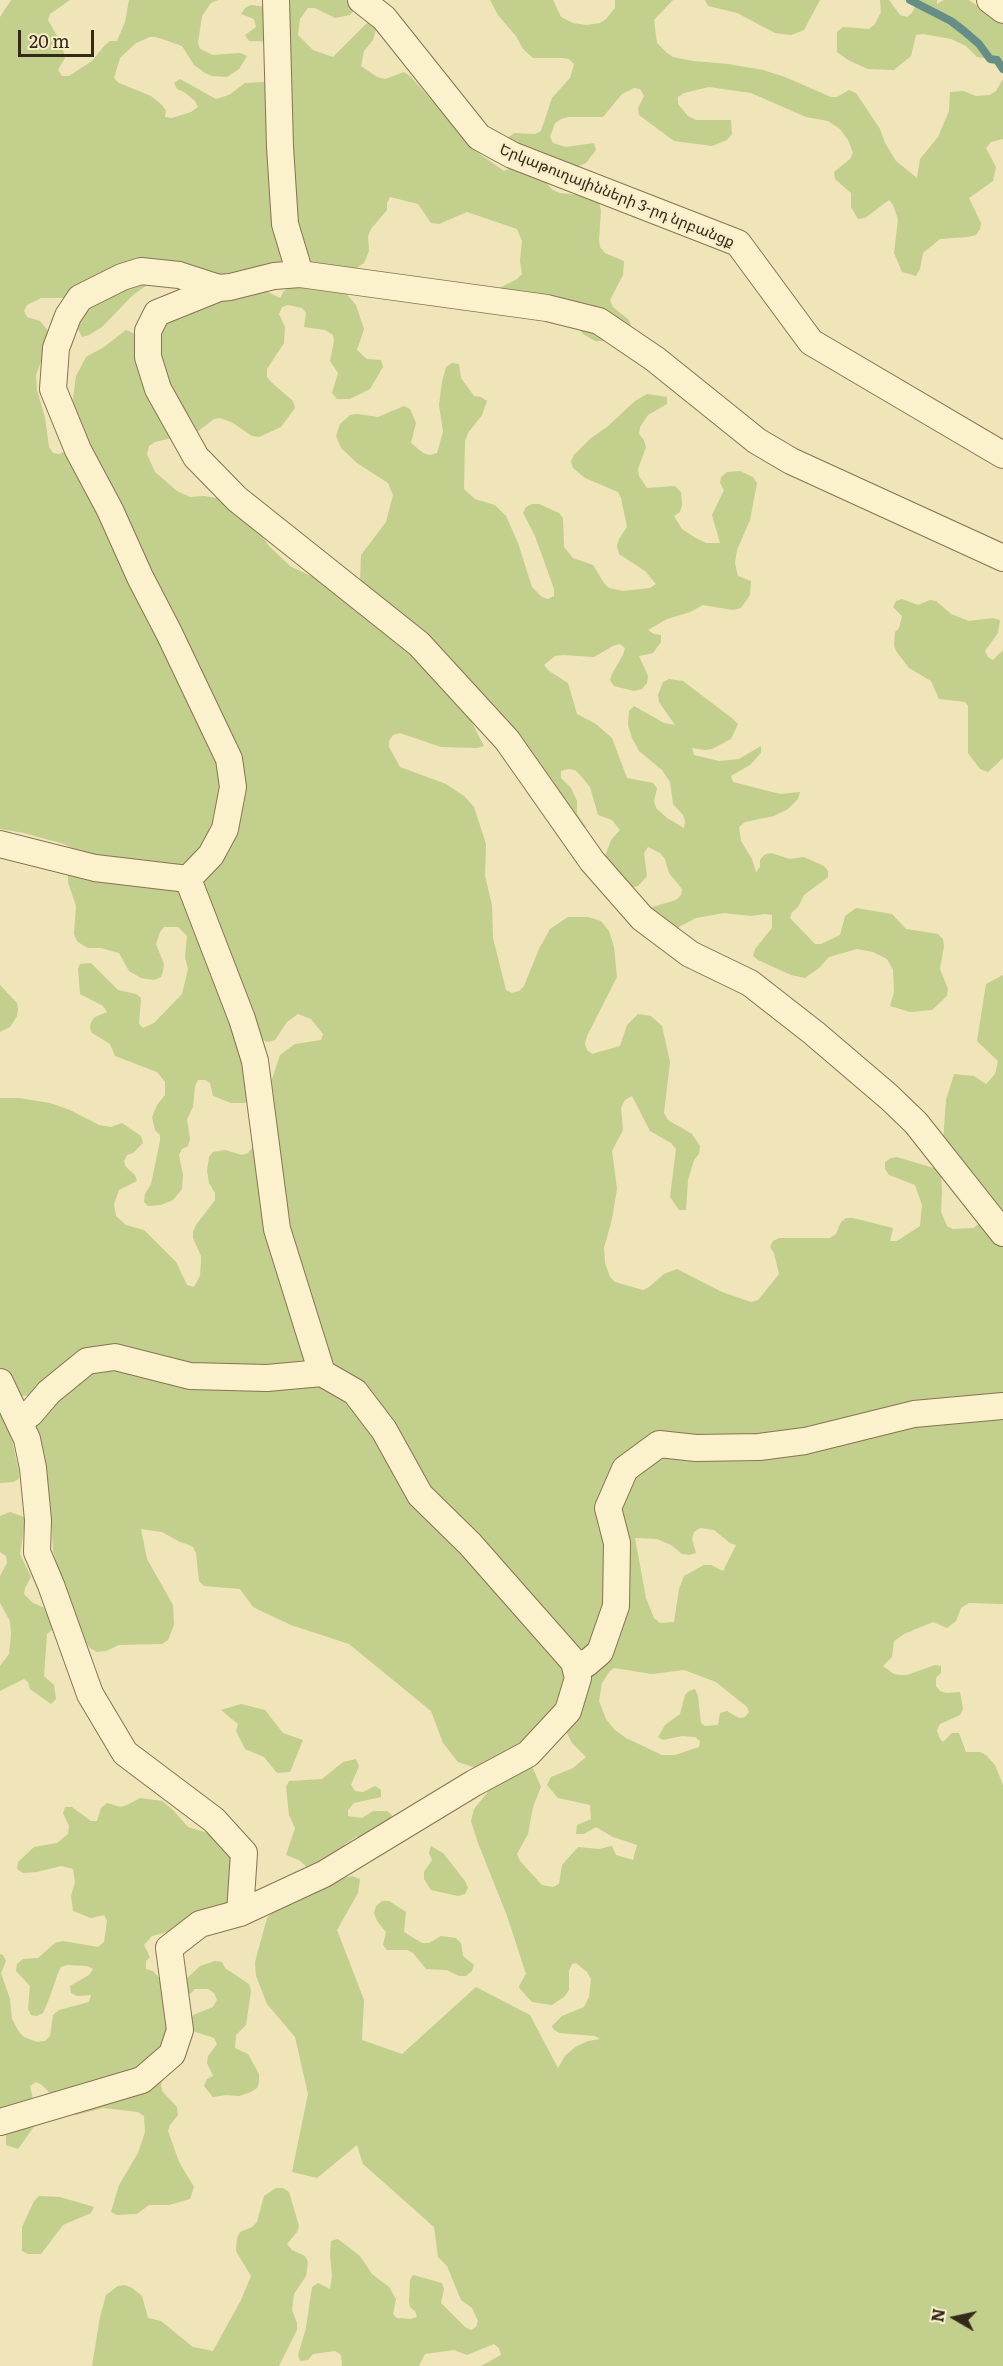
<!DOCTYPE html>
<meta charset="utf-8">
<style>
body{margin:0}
#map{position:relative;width:1003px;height:2366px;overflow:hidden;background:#f0e4b9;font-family:Literata,serif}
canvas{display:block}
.north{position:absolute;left:925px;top:2288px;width:60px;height:60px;-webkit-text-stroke:4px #f8edc9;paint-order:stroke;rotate:279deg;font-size:16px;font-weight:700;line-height:24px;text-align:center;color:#352919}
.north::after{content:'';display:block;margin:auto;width:21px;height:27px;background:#352919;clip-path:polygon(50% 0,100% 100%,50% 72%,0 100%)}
.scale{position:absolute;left:18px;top:30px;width:76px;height:27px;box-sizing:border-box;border:3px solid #352919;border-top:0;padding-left:8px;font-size:18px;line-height:21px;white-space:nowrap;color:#352919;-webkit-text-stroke:4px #f8edc9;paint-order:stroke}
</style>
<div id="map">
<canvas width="1003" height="2366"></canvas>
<div class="north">N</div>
<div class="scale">20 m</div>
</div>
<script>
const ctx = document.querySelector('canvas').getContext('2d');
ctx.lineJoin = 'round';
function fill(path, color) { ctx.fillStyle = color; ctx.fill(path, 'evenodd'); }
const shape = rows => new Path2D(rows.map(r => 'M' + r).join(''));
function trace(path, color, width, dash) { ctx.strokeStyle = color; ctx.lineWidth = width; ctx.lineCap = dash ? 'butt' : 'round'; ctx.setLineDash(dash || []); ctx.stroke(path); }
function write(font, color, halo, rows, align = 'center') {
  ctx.font = font + ' Literata,"Noto Sans Armenian",serif'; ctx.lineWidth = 5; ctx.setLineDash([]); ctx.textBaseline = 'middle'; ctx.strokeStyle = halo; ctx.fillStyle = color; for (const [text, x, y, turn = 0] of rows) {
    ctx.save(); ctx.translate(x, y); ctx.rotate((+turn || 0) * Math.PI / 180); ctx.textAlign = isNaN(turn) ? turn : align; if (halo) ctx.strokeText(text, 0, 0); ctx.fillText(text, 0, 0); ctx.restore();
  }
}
const green = shape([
 [11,0,70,0,50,14,48,20,62,45,65,58,58,70,62,76,69,76,92,61,105,45,110,41,117,41,125,22,129,0,218,0,211,3,202,16,198,43,200,49,213,55,240,53,247,56,239,69,227,77,212,76,205,73,194,65,182,46,156,37,150,37,136,43,120,58,114,78,119,83,151,96,162,105,166,111,165,117,172,118,191,112,198,107,195,101,184,92,177,89,174,83,180,79,216,99,229,95,245,83,265,82,268,110,278,42,249,41,245,35,256,27,254,19,241,14,245,8,251,5,279,9,284,0,354,0,354,10,350,15,335,18,315,8,308,8,300,19,298,35,313,50,333,57,369,21,377,26,373,40,364,51,361,66,377,77,385,79,404,72,410,76,434,103,440,106,467,138,474,150,504,171,516,165,506,143,509,137,514,133,535,134,541,131,552,98,570,78,574,64,569,59,562,58,533,58,523,49,516,36,498,15,490,0,553,0,561,17,573,23,586,25,600,23,606,19,615,8,615,0,673,0,654,20,657,43,667,53,673,57,693,61,728,64,763,70,785,77,831,97,837,97,849,90,856,93,880,129,885,143,896,161,917,178,920,159,938,137,949,111,950,92,963,91,976,96,990,95,996,91,1003,79,1003,139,991,142,986,148,996,167,993,181,969,198,981,223,980,229,976,235,968,237,940,239,923,253,920,269,916,276,902,272,894,253,898,219,893,205,889,200,865,218,858,219,851,207,851,193,835,179,834,172,850,159,853,153,848,140,840,129,828,121,806,117,751,93,709,87,684,93,678,97,678,104,688,116,696,120,731,120,732,134,727,140,712,146,674,141,639,115,638,108,644,96,640,89,634,88,622,94,603,117,568,117,561,119,555,123,550,137,553,143,566,147,594,143,596,150,586,163,551,178,548,185,553,190,560,193,594,197,599,203,601,210,599,240,600,247,605,253,624,261,623,275,610,300,613,307,629,320,631,326,628,333,610,341,595,341,583,334,579,329,484,296,517,279,522,274,520,261,522,241,517,229,467,212,439,224,431,223,418,204,390,197,387,203,387,210,371,229,368,236,369,251,364,263,351,272,262,277,157,278,133,295,102,327,89,335,82,337,76,325,75,303,63,298,41,298,27,305,24,311,27,317,40,321,49,332,47,346,36,375,37,390,45,418,49,447,53,453,59,454,66,451,75,425,73,398,76,376,86,357,104,347,126,330,138,335,160,324,248,291,268,292,280,298,284,291,290,287,304,285,342,289,356,305,364,329,357,350,367,359,381,360,383,367,370,389,350,399,337,399,332,393,338,373,330,361,334,341,333,335,325,330,304,327,306,313,302,308,288,305,282,307,279,314,285,327,284,343,267,369,267,377,271,382,293,401,295,408,281,427,259,437,252,436,233,423,220,418,214,419,197,432,155,442,149,446,147,454,155,472,177,491,190,497,204,496,223,499,246,515,269,546,290,566,321,581,360,584,361,555,386,522,393,495,388,483,357,463,341,448,336,436,340,424,350,415,357,414,378,417,404,406,410,409,416,423,411,443,423,453,430,455,437,453,443,432,439,405,442,382,446,367,452,363,459,364,461,378,474,396,481,397,487,401,482,415,468,433,465,441,464,489,475,499,495,505,506,516,518,543,532,587,542,597,548,599,554,596,554,589,535,536,523,513,526,507,532,504,539,504,559,513,563,518,564,547,573,558,593,565,604,583,609,588,623,591,650,588,656,584,645,571,619,554,617,546,619,539,627,527,621,498,618,492,585,478,573,468,571,461,574,455,591,438,607,427,635,401,647,394,667,397,667,404,648,415,640,427,639,434,644,440,646,447,638,469,639,476,647,488,675,486,681,492,682,505,680,512,674,516,682,529,694,537,706,543,720,543,712,515,724,490,720,483,721,477,727,472,740,471,753,477,757,483,750,520,737,550,735,563,738,576,751,581,750,595,741,608,733,610,703,605,690,612,667,619,648,630,654,634,661,635,661,642,653,653,639,656,648,676,647,683,642,689,634,691,614,686,610,680,612,674,623,655,625,648,620,644,613,646,594,657,563,655,555,656,544,665,549,671,568,683,577,714,596,724,612,738,627,778,653,783,657,788,654,801,656,808,667,818,684,828,685,821,683,815,673,804,670,782,662,770,639,751,632,738,628,725,629,711,634,706,664,723,675,725,659,702,658,695,663,682,669,679,683,681,733,719,738,724,731,739,712,749,705,750,692,748,694,755,719,761,739,759,761,746,761,753,750,765,731,776,733,782,780,794,800,792,798,799,788,809,774,816,745,822,739,827,741,841,752,859,756,872,760,867,760,860,764,855,771,853,790,859,804,857,824,866,828,871,828,877,804,895,798,907,792,912,790,918,815,944,821,944,840,935,845,916,856,908,892,914,906,929,938,934,943,939,944,946,940,969,948,989,947,996,932,1010,910,1012,890,1006,894,992,893,970,887,959,873,952,857,949,829,957,819,968,805,978,791,975,758,960,753,956,755,949,772,928,772,915,765,914,751,916,724,913,696,918,669,932,649,908,676,900,681,895,682,889,669,873,665,859,660,853,648,847,644,853,647,876,638,886,630,888,604,859,611,840,620,830,612,820,598,815,590,787,580,775,575,770,568,769,561,771,561,778,571,788,577,801,577,814,586,827,585,834,468,715,484,746,477,748,441,747,400,733,393,735,389,741,389,747,400,767,446,784,464,796,474,807,486,844,485,876,492,905,493,938,506,990,512,993,519,991,524,986,539,949,550,929,568,917,588,917,601,921,609,931,614,947,617,977,587,1036,585,1044,587,1050,592,1054,620,1046,627,1025,638,1014,651,1016,662,1026,670,1062,664,1113,668,1120,692,1134,700,1146,699,1154,694,1160,688,1180,686,1210,679,1210,670,1197,676,1149,671,1143,650,1131,632,1096,625,1100,621,1108,623,1130,612,1151,617,1189,612,1219,604,1248,605,1263,610,1277,615,1282,643,1290,649,1287,664,1274,677,1269,722,1292,751,1302,758,1300,779,1274,774,1253,770,1247,773,1241,779,1238,830,1238,836,1234,841,1222,846,1218,853,1218,893,1228,890,1241,897,1241,920,1226,922,1205,915,1185,889,1175,885,1169,885,1162,891,1158,897,1157,937,1169,941,1175,942,1190,941,1212,947,1226,953,1229,974,1228,979,1223,981,1216,943,1142,946,1100,954,1074,974,1076,986,1084,995,1074,998,1061,977,1041,986,984,1003,975,1003,1604,969,1603,961,1608,956,1621,947,1628,933,1622,904,1634,894,1641,892,1657,883,1666,894,1674,901,1675,907,1675,935,1665,941,1666,941,1673,936,1678,936,1686,940,1691,946,1693,960,1692,963,1709,960,1715,940,1724,937,1730,939,1737,943,1742,952,1733,959,1733,966,1752,980,1752,986,1755,995,1765,1003,1785,1003,2366,481,2366,501,2355,499,2348,494,2344,467,2355,454,2350,425,2354,419,2366,342,2366,341,2355,335,2351,313,2354,308,2360,300,2361,298,2355,306,2328,312,2287,318,2283,330,2289,332,2276,330,2255,331,2241,338,2239,360,2256,372,2274,389,2287,396,2299,393,2314,397,2318,411,2319,417,2317,415,2311,410,2307,409,2301,410,2280,413,2275,442,2283,444,2289,441,2303,465,2327,471,2330,476,2327,478,2321,472,2308,461,2300,447,2266,438,2257,434,2227,363,2164,357,2145,317,2178,292,2172,308,2094,295,2037,267,2004,256,1976,255,1962,267,1918,278,1907,323,1883,352,1876,360,1879,358,1893,337,1930,364,2000,362,2040,402,2054,476,1987,530,2015,558,2068,565,2056,575,2047,588,2041,600,2039,595,2036,559,2033,553,2029,552,2026,562,2016,584,2007,589,1997,591,1979,587,1972,576,1963,572,1964,569,1971,569,1990,564,1997,552,2005,532,2002,520,1989,519,1986,526,1974,507,1916,478,1843,471,1821,474,1809,491,1788,531,1764,541,1787,533,1807,528,1834,517,1854,520,1861,542,1885,553,1887,559,1884,562,1865,578,1847,599,1849,612,1846,616,1855,633,1860,637,1845,613,1837,596,1827,584,1834,576,1834,577,1825,591,1819,590,1805,558,1798,547,1785,551,1777,573,1768,586,1757,572,1743,565,1729,595,1671,570,1689,549,1732,480,1767,473,1767,458,1762,443,1743,431,1711,349,1644,291,1625,259,1610,253,1607,240,1589,204,1586,199,1581,196,1553,193,1547,187,1544,180,1542,162,1532,141,1529,147,1559,173,1605,174,1625,168,1640,162,1644,119,1645,106,1651,97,1652,90,1648,81,1635,58,1567,53,1552,52,1530,33,1432,36,1395,21,1396,15,1395,0,1379,0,1098,19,1098,50,1103,70,1110,99,1125,111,1127,122,1123,141,1136,143,1143,133,1153,127,1155,124,1161,126,1167,135,1175,137,1181,119,1190,114,1204,116,1216,126,1225,144,1230,176,1262,187,1285,194,1287,200,1276,201,1262,201,1256,193,1238,193,1232,196,1225,215,1200,215,1193,209,1183,207,1171,209,1157,213,1152,225,1150,242,1155,248,1153,252,1148,252,1128,270,1085,280,1055,295,1044,321,1040,323,1034,311,1019,298,1014,287,1022,275,1040,268,1042,262,1040,255,1028,229,1003,227,1017,240,1055,255,1077,249,1098,245,1103,231,1103,213,1096,210,1083,205,1080,198,1080,195,1086,193,1107,187,1119,190,1139,188,1146,182,1149,179,1155,183,1175,182,1189,173,1200,161,1205,148,1206,144,1202,145,1194,151,1184,160,1141,160,1135,155,1130,152,1117,157,1105,165,1095,165,1082,157,1072,115,1056,110,1044,92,1033,90,1028,91,1022,95,1017,107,1012,103,1006,80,994,78,969,80,964,91,963,118,990,136,994,141,998,139,1024,143,1028,154,1023,182,994,188,969,185,957,187,936,178,927,164,927,160,932,156,944,164,964,163,971,161,977,154,980,141,978,129,971,119,953,101,948,88,948,81,944,77,941,74,934,76,906,68,882,68,876,75,875,82,853,64,844,24,833,0,829,0,17],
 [700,1528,714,1530,730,1543,736,1545,723,1571,711,1565,704,1565,684,1576,679,1589,674,1622,660,1623,654,1618,646,1598,635,1538,657,1539,671,1545,682,1554,689,1555,696,1553,692,1539,694,1532],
 [614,1668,652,1674,684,1670,716,1682,747,1707,749,1712,745,1717,739,1718,727,1711,720,1713,718,1725,705,1726,701,1723,698,1696,695,1689,689,1691,685,1695,680,1714,665,1725,658,1737,663,1740,682,1736,695,1737,700,1741,699,1747,675,1755,662,1755,626,1738,615,1730,606,1719,599,1701,602,1683,609,1672],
 [705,0,820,0,804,30,791,35,775,33,737,13,708,6],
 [880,0,889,0,900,15,907,17,912,13,918,0,937,0,937,4,944,0,969,0,1003,23,1003,64,997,60,977,57,966,46,951,39,923,34,916,35,911,56,894,70,868,69,848,60,837,52,837,32,843,27,869,29,875,24,881,12],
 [902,599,918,605,930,600,936,601,951,614,969,621,993,618,1000,620,998,633,985,651,988,657,993,660,1003,650,1003,758,988,772,980,769,968,753,968,706,965,702,939,699,931,681,909,668,896,651,894,645,895,632,899,628,902,616,893,607,896,601],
 [0,985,17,1003,18,1009,17,1016,10,1027,0,1032],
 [0,1405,8,1421,19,1472,19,1479,13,1482,0,1483],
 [10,1512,24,1517,25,1523,20,1554,31,1577,25,1588,24,1594,33,1603,57,1613,57,1626,47,1634,44,1676,54,1685,56,1699,51,1704,30,1689,28,1682,24,1679,0,1691,0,1666,9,1654,11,1634,10,1621,0,1603,0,1576,7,1563,6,1556,0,1552,0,1516],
 [241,1704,265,1710,283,1733,303,1740,290,1772,277,1773,264,1757,245,1749,236,1731,238,1724,221,1710],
 [356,1759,359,1766,351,1785,355,1791,363,1792,375,1786,381,1790,381,1797,354,1803,348,1810,348,1816,362,1818,373,1811,387,1811,392,1815,387,1829,369,1838,356,1837,344,1845,338,1866,310,1870,299,1860,286,1855,295,1828,289,1815,286,1787,289,1781,322,1779,343,1762],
 [140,1798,162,1801,173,1810,188,1827,214,1835,236,1854,233,1901,179,1929,152,1936,144,1945,150,1957,146,1961,146,1969,153,1971,162,1981,184,1981,200,1966,215,1961,222,1962,225,1968,249,1984,251,1991,246,2025,236,2035,235,2048,248,2054,259,2074,259,2082,257,2088,251,2092,239,2096,226,2095,213,2097,204,2086,207,2079,213,2076,207,2063,208,2056,217,2044,214,2038,193,2031,190,2023,193,2015,213,2007,217,2000,214,1993,208,1989,195,1989,185,1999,166,2005,165,2019,170,2033,167,2070,161,2084,162,2091,177,2107,178,2115,170,2125,168,2131,179,2162,194,2187,190,2199,169,2205,149,2205,137,2214,117,2215,111,2212,119,2185,138,2153,145,2132,144,2116,138,2112,103,2108,76,2115,70,2114,42,2085,36,2082,30,2086,38,2121,18,2149,6,2145,6,2129,0,2115,0,1954,3,1955,6,1961,1,1973,10,1999,12,2019,19,2032,24,2037,37,2042,45,2041,50,2036,53,2015,59,2010,89,2002,91,1995,77,1996,71,1993,70,1986,89,1975,93,1969,87,1966,67,1965,61,1967,58,1973,49,1999,43,2013,37,2016,31,2015,28,2009,30,1986,16,1971,17,1964,23,1959,38,1958,55,1943,63,1941,98,1947,104,1942,107,1921,104,1915,91,1918,73,1911,71,1896,75,1882,73,1869,61,1866,37,1872,23,1873,17,1869,18,1862,34,1847,57,1843,68,1834,69,1826,63,1813,65,1807,72,1807,91,1821,97,1821,101,1808,107,1803,120,1807,127,1805],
 [431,1846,443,1853,465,1881,468,1888,465,1894,458,1896,431,1890,424,1879,424,1872,432,1860,429,1853],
 [382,1901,389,1901,406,1912,404,1932,422,1943,429,1943,441,1936,456,1938,461,1943,463,1956,474,1965,472,1971,466,1976,459,1976,447,1970,426,1969,413,1953,407,1950,387,1950,383,1945,386,1932,377,1921,374,1913,376,1906],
 [276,2188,283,2188,289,2192,299,2226,297,2232,287,2244,292,2250,305,2256,308,2262,306,2276,294,2294,292,2310,297,2323,297,2330,279,2366,92,2366,100,2317,106,2295,118,2286,125,2285,132,2288,142,2296,148,2318,161,2321,193,2347,213,2351,241,2300,251,2276,236,2251,237,2238,240,2232,252,2227,257,2222,264,2196],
 [39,2196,60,2197,94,2207,91,2213,63,2225,41,2254,28,2254,22,2251,22,2227,34,2201]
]);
const stream = shape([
 [910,0,951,21,964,31,979,44,990,59,997,60,1003,69]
]);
const minor = shape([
 [276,0,280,147,285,224,300,274,547,308,599,321,655,359,757,441,791,461,1003,558],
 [361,0,384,18,479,137,512,155,738,243,811,342,1003,455],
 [990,0,1003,10],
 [300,274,274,276,230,287,219,288,157,313,148,331,148,357,158,389,196,457,237,499,419,644,507,740,592,861,642,918,690,954,750,983,814,1033,889,1097,916,1123,1003,1233],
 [0,844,95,868,188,879],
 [188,879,242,1019,255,1061,277,1229,322,1373,355,1392,384,1430,420,1495,470,1544,574,1662,586,1664,600,1652,616,1606,617,1543,608,1508,625,1469,659,1444,696,1448,759,1447,805,1441,914,1414,1003,1406],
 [188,879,211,855,225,829,233,787,229,759,169,633,140,577,110,510,78,450,53,389,56,348,68,316,80,298,122,277,141,271,179,275,219,288],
 [0,1382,27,1439,33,1468,38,1520,37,1552,51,1585,90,1694,125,1753,214,1820,244,1853,240,1913],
 [19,1422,31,1413,49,1392,87,1361,115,1357,190,1376,267,1378,322,1373],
 [0,2122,142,2080,172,2054,180,2030,169,1948,200,1924,240,1913,324,1874,474,1783,528,1754,568,1711,578,1678,574,1662]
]);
const streetNames = [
 ["Երկաթուղայինների 3-րդ նրբանցք",617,196,22]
];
fill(green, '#c2cf8d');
trace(stream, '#668e87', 8);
trace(minor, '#887353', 28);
trace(minor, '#fbf1cc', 26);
write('15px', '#352919', '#f8edc9', streetNames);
</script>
